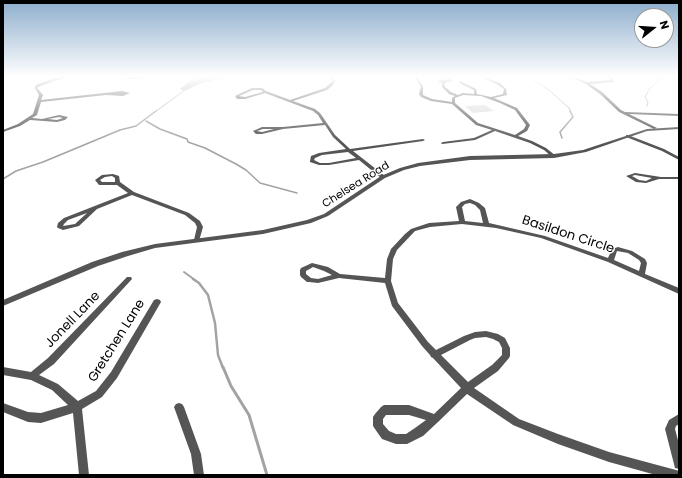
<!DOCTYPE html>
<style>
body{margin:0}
#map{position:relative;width:682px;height:478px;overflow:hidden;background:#fff;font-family:Poppins,sans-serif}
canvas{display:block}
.frame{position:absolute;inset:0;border:4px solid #000;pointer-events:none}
.north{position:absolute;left:634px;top:8px;width:40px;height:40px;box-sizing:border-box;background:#fff;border:1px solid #999;border-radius:50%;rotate:73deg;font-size:11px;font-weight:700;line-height:16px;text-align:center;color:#000}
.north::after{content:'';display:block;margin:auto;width:14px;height:18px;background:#000;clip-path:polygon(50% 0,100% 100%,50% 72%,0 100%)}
</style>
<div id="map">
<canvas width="682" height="478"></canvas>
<div class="frame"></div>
<div class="north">N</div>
</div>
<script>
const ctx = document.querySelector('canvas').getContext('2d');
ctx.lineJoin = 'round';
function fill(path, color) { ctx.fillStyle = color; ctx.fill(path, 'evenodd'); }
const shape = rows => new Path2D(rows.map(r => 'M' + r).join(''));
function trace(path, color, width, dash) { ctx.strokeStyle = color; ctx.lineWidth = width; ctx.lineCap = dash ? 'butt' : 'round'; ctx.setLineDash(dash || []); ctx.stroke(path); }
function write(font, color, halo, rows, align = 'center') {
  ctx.font = font + ' Poppins,sans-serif'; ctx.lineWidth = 3; ctx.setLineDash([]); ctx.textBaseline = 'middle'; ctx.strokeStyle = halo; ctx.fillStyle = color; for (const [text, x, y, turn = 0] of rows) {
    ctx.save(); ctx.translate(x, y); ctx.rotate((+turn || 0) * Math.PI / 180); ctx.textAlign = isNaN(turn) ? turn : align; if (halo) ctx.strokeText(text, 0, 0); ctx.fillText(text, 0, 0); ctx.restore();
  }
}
const green = shape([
 [485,105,494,111,473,113,465,106]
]);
const water = shape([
 [206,77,226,77,202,83,184,91,180,89,190,81]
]);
const streamFar4 = shape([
 [532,79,550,91,569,108,571,112],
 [647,106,648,102,645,97,650,88,659,80,666,78],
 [155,112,185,90]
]);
const streamFar3 = shape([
 [146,121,160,129,187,139,188,142,205,148,236,164,246,170,260,183,297,193],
 [562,138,560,132,573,117,570,111],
 [3,179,16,171,43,162,120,130,136,126,156,111]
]);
const streamFar2 = shape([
 [184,272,195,280]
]);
const streamFar1 = shape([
 [193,279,199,283,208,295,215,323,218,355,223,368]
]);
const stream = shape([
 [223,367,231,386,249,415,267,475]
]);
const minor = shape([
 [64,77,69,77,54,81,38,87,37,88,43,95,41,100,122,91,130,93,123,96,106,95,41,102,37,115,32,118,42,119,59,115,68,117,65,120,57,122,30,120,20,126,3,132,3,130,18,124,33,114,39,95,35,88,36,85,52,79,64,77],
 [59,117,63,118,57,120,48,119,59,117],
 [121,77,151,77,131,79,121,77],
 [331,77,333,77,335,81,333,85,327,90,293,101,315,109,320,113,335,135,350,149,423,139,425,140,423,141,353,151,385,176,385,178,381,178,359,160,329,165,319,165,310,162,310,161,311,156,319,153,346,149,333,137,325,125,283,129,262,134,256,134,253,131,262,127,283,127,323,123,318,115,313,111,265,93,245,99,237,99,235,96,252,88,262,88,266,91,290,100,325,88,333,81,331,77],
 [253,90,261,90,263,92,245,97,239,96,253,90],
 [263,129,274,129,262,132,257,131,263,129],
 [348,152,356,158,329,163,320,163,314,160,315,158,322,155,348,152],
 [415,77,417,77,423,87,423,95,432,99,452,102,452,98,455,96,449,94,442,87,442,83,439,82,439,80,452,79,452,81,445,83,444,86,451,92,458,95,463,93,474,94,474,90,459,83,460,81,476,89,477,94,491,97,503,94,504,89,498,85,481,77,484,77,500,83,506,89,507,95,494,98,517,108,530,125,527,131,518,136,532,141,546,148,556,156,552,157,544,150,530,143,495,131,475,140,442,144,441,143,443,142,474,138,492,130,476,125,452,104,431,101,421,97,419,94,421,87,415,77],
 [463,95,481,96,500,103,515,110,526,125,524,129,515,135,478,123,455,103,455,98,463,95],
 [571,77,574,77,587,82,611,80,606,77,609,77,612,78,614,82,590,84,602,92,621,110,625,112,679,114,679,116,629,114,657,128,654,129,619,112,600,94,586,84,571,77],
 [626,135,628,135,664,149,679,157,679,160,662,151,626,137,626,135],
 [635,173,661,177,679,177,679,179,659,179,646,183,636,182,626,176,635,173],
 [635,175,652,178,646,181,639,180,632,176,635,175],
 [113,174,119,176,120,182,134,192,189,213,200,221,203,227,199,241,197,242,194,240,197,227,195,223,185,215,132,195,97,209,79,226,63,230,58,228,57,227,58,223,64,218,128,193,117,185,99,185,95,180,102,175,113,174],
 [112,176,115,178,115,182,102,182,100,180,105,177,112,176],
 [87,213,75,224,63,226,64,224,68,220,87,213],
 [470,199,479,203,485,208,489,223,545,236,608,258,612,249,618,247,632,251,645,259,647,263,645,274,679,288,679,294,608,262,541,238,496,228,462,224,430,227,415,231,397,250,393,259,391,281,398,303,428,342,436,350,464,336,475,332,486,331,498,334,505,338,510,348,510,356,509,358,498,371,474,388,519,419,558,434,609,452,676,470,679,471,679,475,656,475,609,462,558,444,513,425,467,394,438,422,423,436,407,444,396,444,382,439,375,429,373,426,373,417,375,414,381,407,384,405,409,405,434,414,461,388,433,358,431,357,430,355,422,346,392,306,385,283,339,278,318,283,309,282,307,282,301,277,300,275,300,270,301,268,312,263,328,267,340,274,385,278,387,259,391,249,405,234,411,229,429,223,459,221,456,207,461,202,470,199],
 [470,203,475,205,480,210,483,223,465,221,462,207,465,204,470,203],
 [617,251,628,253,639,260,641,263,639,271,614,260,617,251],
 [313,267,324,271,332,275,318,279,311,278,306,274,306,271,313,267],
 [486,337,493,339,499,342,502,348,502,355,492,365,468,382,441,355,470,340,475,338,486,337],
 [386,415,409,415,426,420,415,428,406,434,396,434,389,431,383,424,383,419,386,415],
 [127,277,131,277,132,279,54,364,39,375,58,384,78,401,96,391,111,372,154,300,157,299,160,300,161,302,117,378,102,397,82,409,89,475,79,475,73,413,41,423,28,422,3,412,3,403,28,412,41,413,68,405,52,390,31,380,3,375,3,367,31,372,48,358,127,277],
 [179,403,182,404,184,407,201,454,204,475,194,475,191,454,174,407,176,404,179,403],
 [679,414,679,424,676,426,675,429,679,444,679,469,675,468,674,464,665,429,669,420,679,414]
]);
const tertiary = shape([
 [679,127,679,129,647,131,586,152,554,158,470,160,420,166,404,170,385,178,328,216,311,223,263,234,155,248,128,256,98,266,3,306,3,300,92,262,122,252,155,244,263,230,307,220,324,214,381,176,400,168,418,163,470,156,554,154,583,150,647,129,679,127]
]);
const streetNames = [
 ["Chelsea Road",356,185,-32]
];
const nearStreetnames = [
 ["Basildon Circle",568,235,18],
 ["Jonell Lane",73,320,-46],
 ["Gretchen Lane",117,341,-58]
];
fill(green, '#dcdcdc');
fill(water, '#a3a3a3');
trace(streamFar4, '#a3a3a3', 1);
trace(streamFar3, '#a3a3a3', 1.5);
trace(streamFar2, '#a3a3a3', 2);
trace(streamFar1, '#a3a3a3', 2.5);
trace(stream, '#a3a3a3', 3);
fill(minor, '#555');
fill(tertiary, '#555');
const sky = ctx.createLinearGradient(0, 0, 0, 144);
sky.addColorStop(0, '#8cadcc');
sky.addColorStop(0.53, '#fff');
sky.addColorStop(1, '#ffffff00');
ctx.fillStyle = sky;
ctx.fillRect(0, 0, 682, 144);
write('11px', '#000', '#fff', streetNames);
write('13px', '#000', '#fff', nearStreetnames);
</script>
